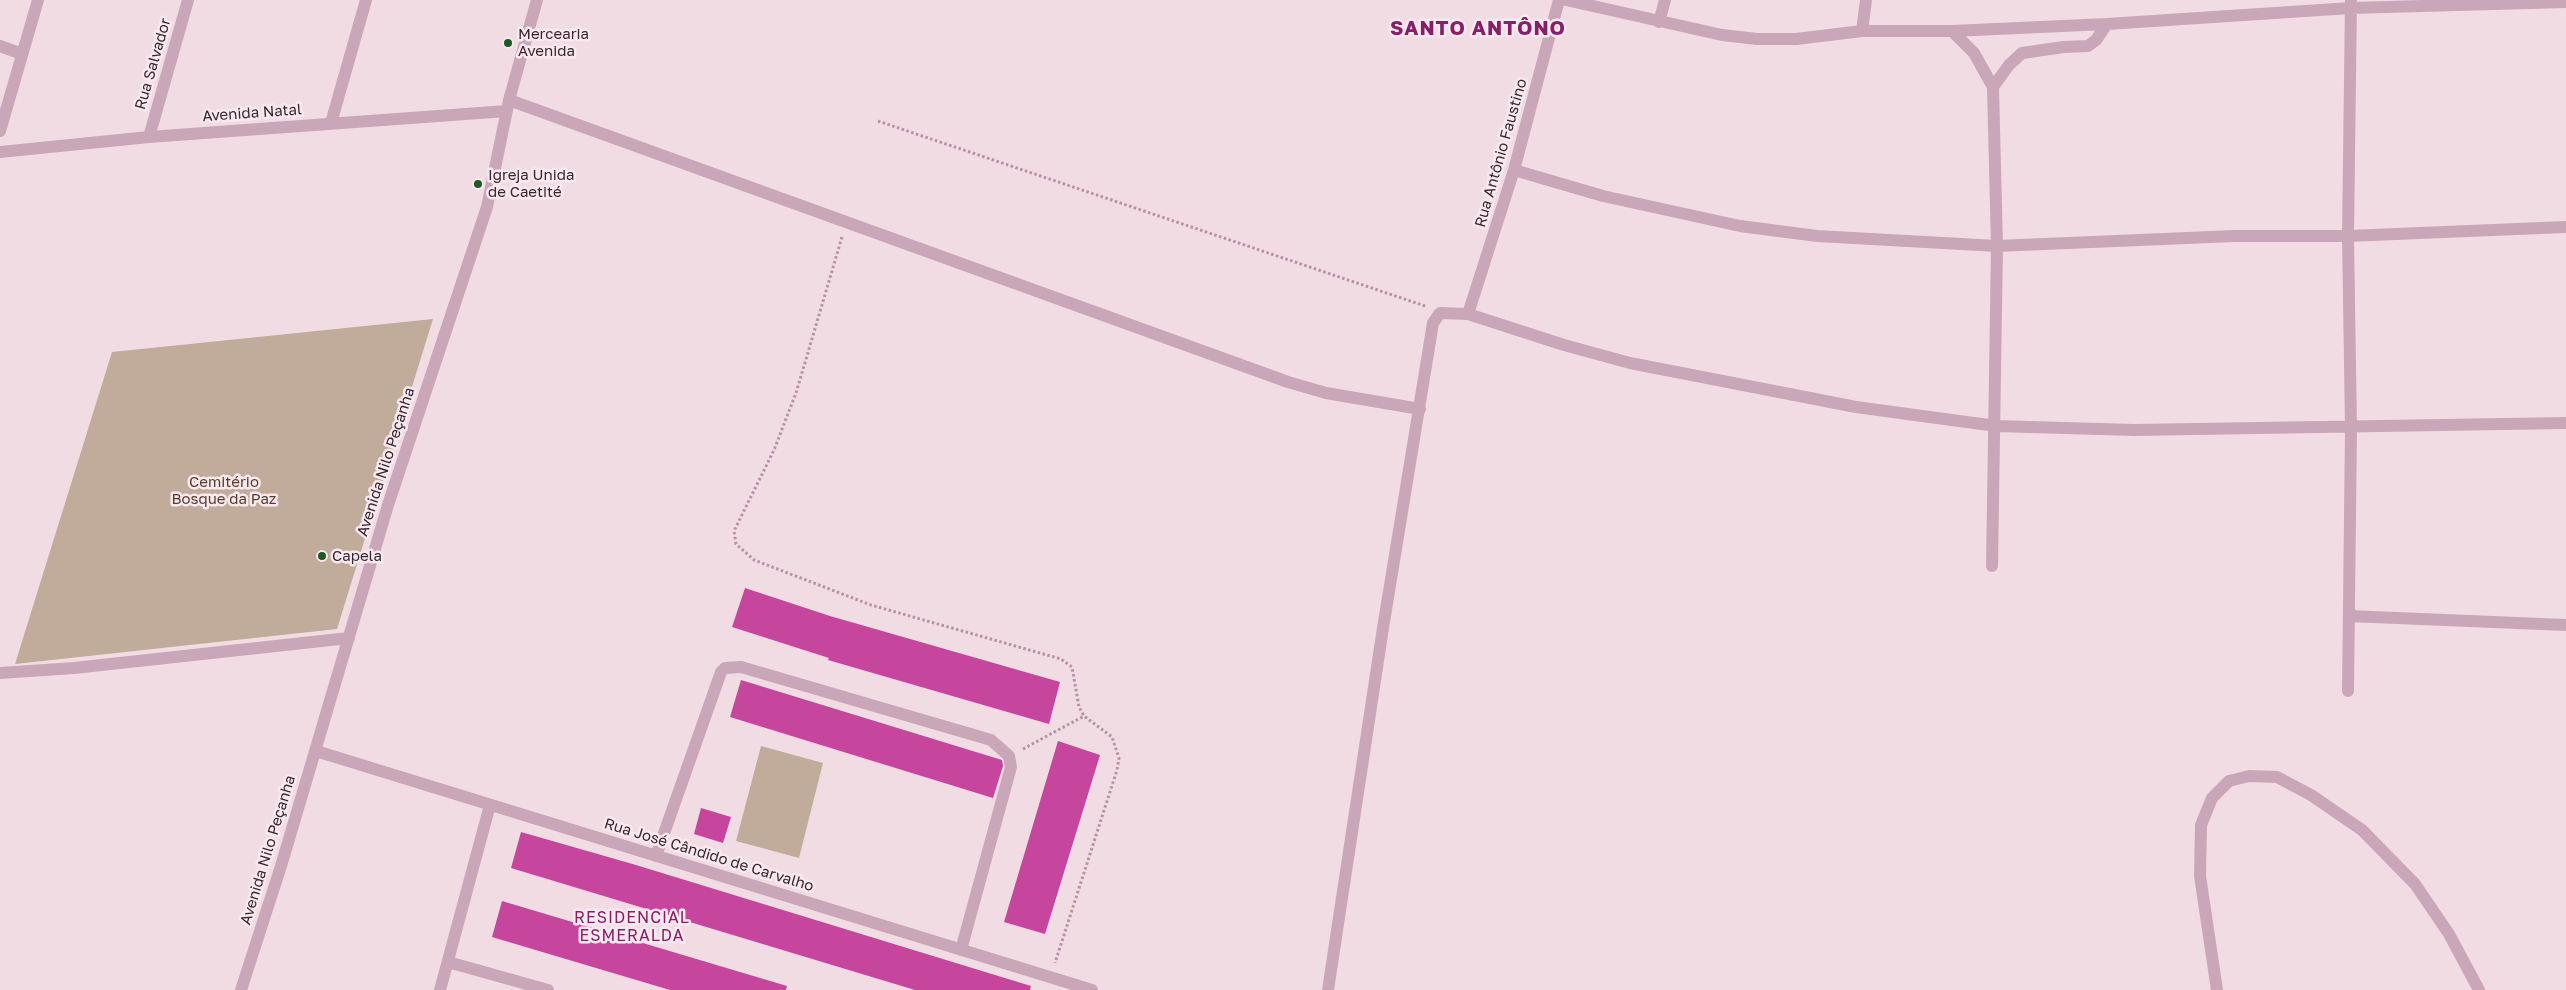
<!DOCTYPE html>
<meta charset="utf-8">
<style>
body{margin:0}
canvas{display:block;background:#f2dce4}
</style>
<canvas width="2566" height="990"></canvas>
<script>
const ctx = document.querySelector('canvas').getContext('2d');
ctx.lineJoin = 'round';
function fill(path, color) { ctx.fillStyle = color; ctx.fill(path, 'evenodd'); }
const shape = rows => new Path2D(rows.map(r => 'M' + r).join(''));
function trace(path, color, width, dash) { ctx.strokeStyle = color; ctx.lineWidth = width; ctx.lineCap = dash ? 'butt' : 'round'; ctx.setLineDash(dash || []); ctx.stroke(path); }
function write(font, color, halo, rows, align = 'center') {
  ctx.font = font + ' "Golos Text",sans-serif'; ctx.lineWidth = 5; ctx.setLineDash([]); ctx.textBaseline = 'middle'; ctx.strokeStyle = halo; ctx.fillStyle = color; for (const [text, x, y, turn = 0] of rows) {
    ctx.save(); ctx.translate(x, y); ctx.rotate((+turn || 0) * Math.PI / 180); ctx.textAlign = isNaN(turn) ? turn : align; if (halo) ctx.strokeText(text, 0, 0); ctx.fillText(text, 0, 0); ctx.restore();
  }
}
const green = shape([
 [433,319,337,629,15,664,112,352],
 [761,746,823,763,799,858,736,841]
]);
const building = shape([
 [745,588,830,616,1060,682,1049,724,828,660,829,658,732,627],
 [741,680,1002,760,1003,766,993,798,730,717],
 [1058,741,1100,755,1045,934,1004,922],
 [701,808,731,817,723,843,694,834],
 [521,832,636,865,1031,986,1030,990,915,990,511,868],
 [502,901,787,986,786,990,670,990,492,937]
]);
const path = shape([
 [878,121,1425,306],
 [842,237,796,393,774,450,734,531,736,544,754,560,871,605,1061,659,1072,667,1079,707,1084,716,1112,737,1119,758,1117,770,1055,963],
 [1023,749,1084,716]
]);
const minor = shape([
 [1566,0,1722,35,1757,39,1796,39,1862,31,1952,31,2107,24,2351,8,2566,2],
 [1659,22,1665,0],
 [1862,31,1866,0],
 [1952,31,1974,53,1993,87,1997,246,1992,566],
 [0,46,22,54],
 [1993,87,2009,65,2022,53,2064,47,2088,46,2096,40,2107,24],
 [509,100,1288,382,1326,393,1420,409],
 [331,123,366,0],
 [0,131,38,0],
 [149,137,188,0],
 [0,152,149,137,507,111],
 [1514,170,1603,196,1740,226,1817,236,1997,246,2234,236,2348,236,2566,227],
 [1468,314,1514,170,1559,0],
 [2349,616,2566,625],
 [0,673,74,668,349,638],
 [2348,691,2351,428,2348,236,2351,0],
 [316,751,1092,990],
 [656,856,721,672,725,668,741,667,991,740,1009,756,1011,767,961,950],
 [448,962,548,990],
 [241,990,281,866,388,505,487,207,509,100,537,0],
 [440,990,490,805],
 [1328,990,1383,628,1433,323,1440,313,1468,314,1564,345,1630,363,1856,407,1996,426,2134,430,2566,423],
 [2217,990,2200,876,2201,825,2212,798,2229,781,2249,776,2277,777,2311,795,2362,830,2415,884,2449,934,2479,990]
]);
const markers = [
 [508,43,5,"#1d5825"],
 [478,184,5,"#1d5825"],
 [322,556,5,"#1d5825"]
];
const poiNames = [
 ["Mercearia",518,34],
 ["Avenida",518,51],
 ["Igreja Unida",488,175],
 ["de Caetité",488,192],
 ["Capela",332,556]
];
const streetNames = [
 ["Rua Salvador",153,64,-74],
 ["Avenida Natal",252,113,-4],
 ["Rua Antônio Faustino",1501,153,-74],
 ["Avenida Nilo Peçanha",386,462,-72],
 ["Avenida Nilo Peçanha",268,850,-73],
 ["Rua José Cândido de Carvalho",709,855,17]
];
const parkNames = [
 ["Cemitério",224,482],
 ["Bosque da Paz",224,499]
];
const neighbourhoodNames = [
 ["RESIDENCIAL",632,918],
 ["ESMERALDA",632,936]
];
const districtNames = [
 ["SANTO ANTÔNO",1478,29]
];
fill(green, '#c1ab9b');
fill(building, '#c6459d');
trace(path, '#b692a4', 3, [2.5, 2.5]);
trace(minor, '#caa7b8', 12);
for (const [x, y, r, color] of markers) { const dot = new Path2D(); dot.arc(x, y, r, 0, 2 * Math.PI); ctx.fillStyle = color; ctx.fill(dot); trace(dot, '#fae8ef', 2); }
write('15px', '#372831', '#fae8ef', poiNames, 'left');
write('15px', '#372831', '#fae8ef', streetNames);
write('15px', '#553e2b', '#fae8ef', parkNames);
ctx.letterSpacing = '1px';
write('16px', '#862066', '#fae8ef', neighbourhoodNames);
ctx.letterSpacing = '0px';
ctx.letterSpacing = '1px';
write('bold 20px', '#862066', '#fae8ef', districtNames);
ctx.letterSpacing = '0px';
</script>
